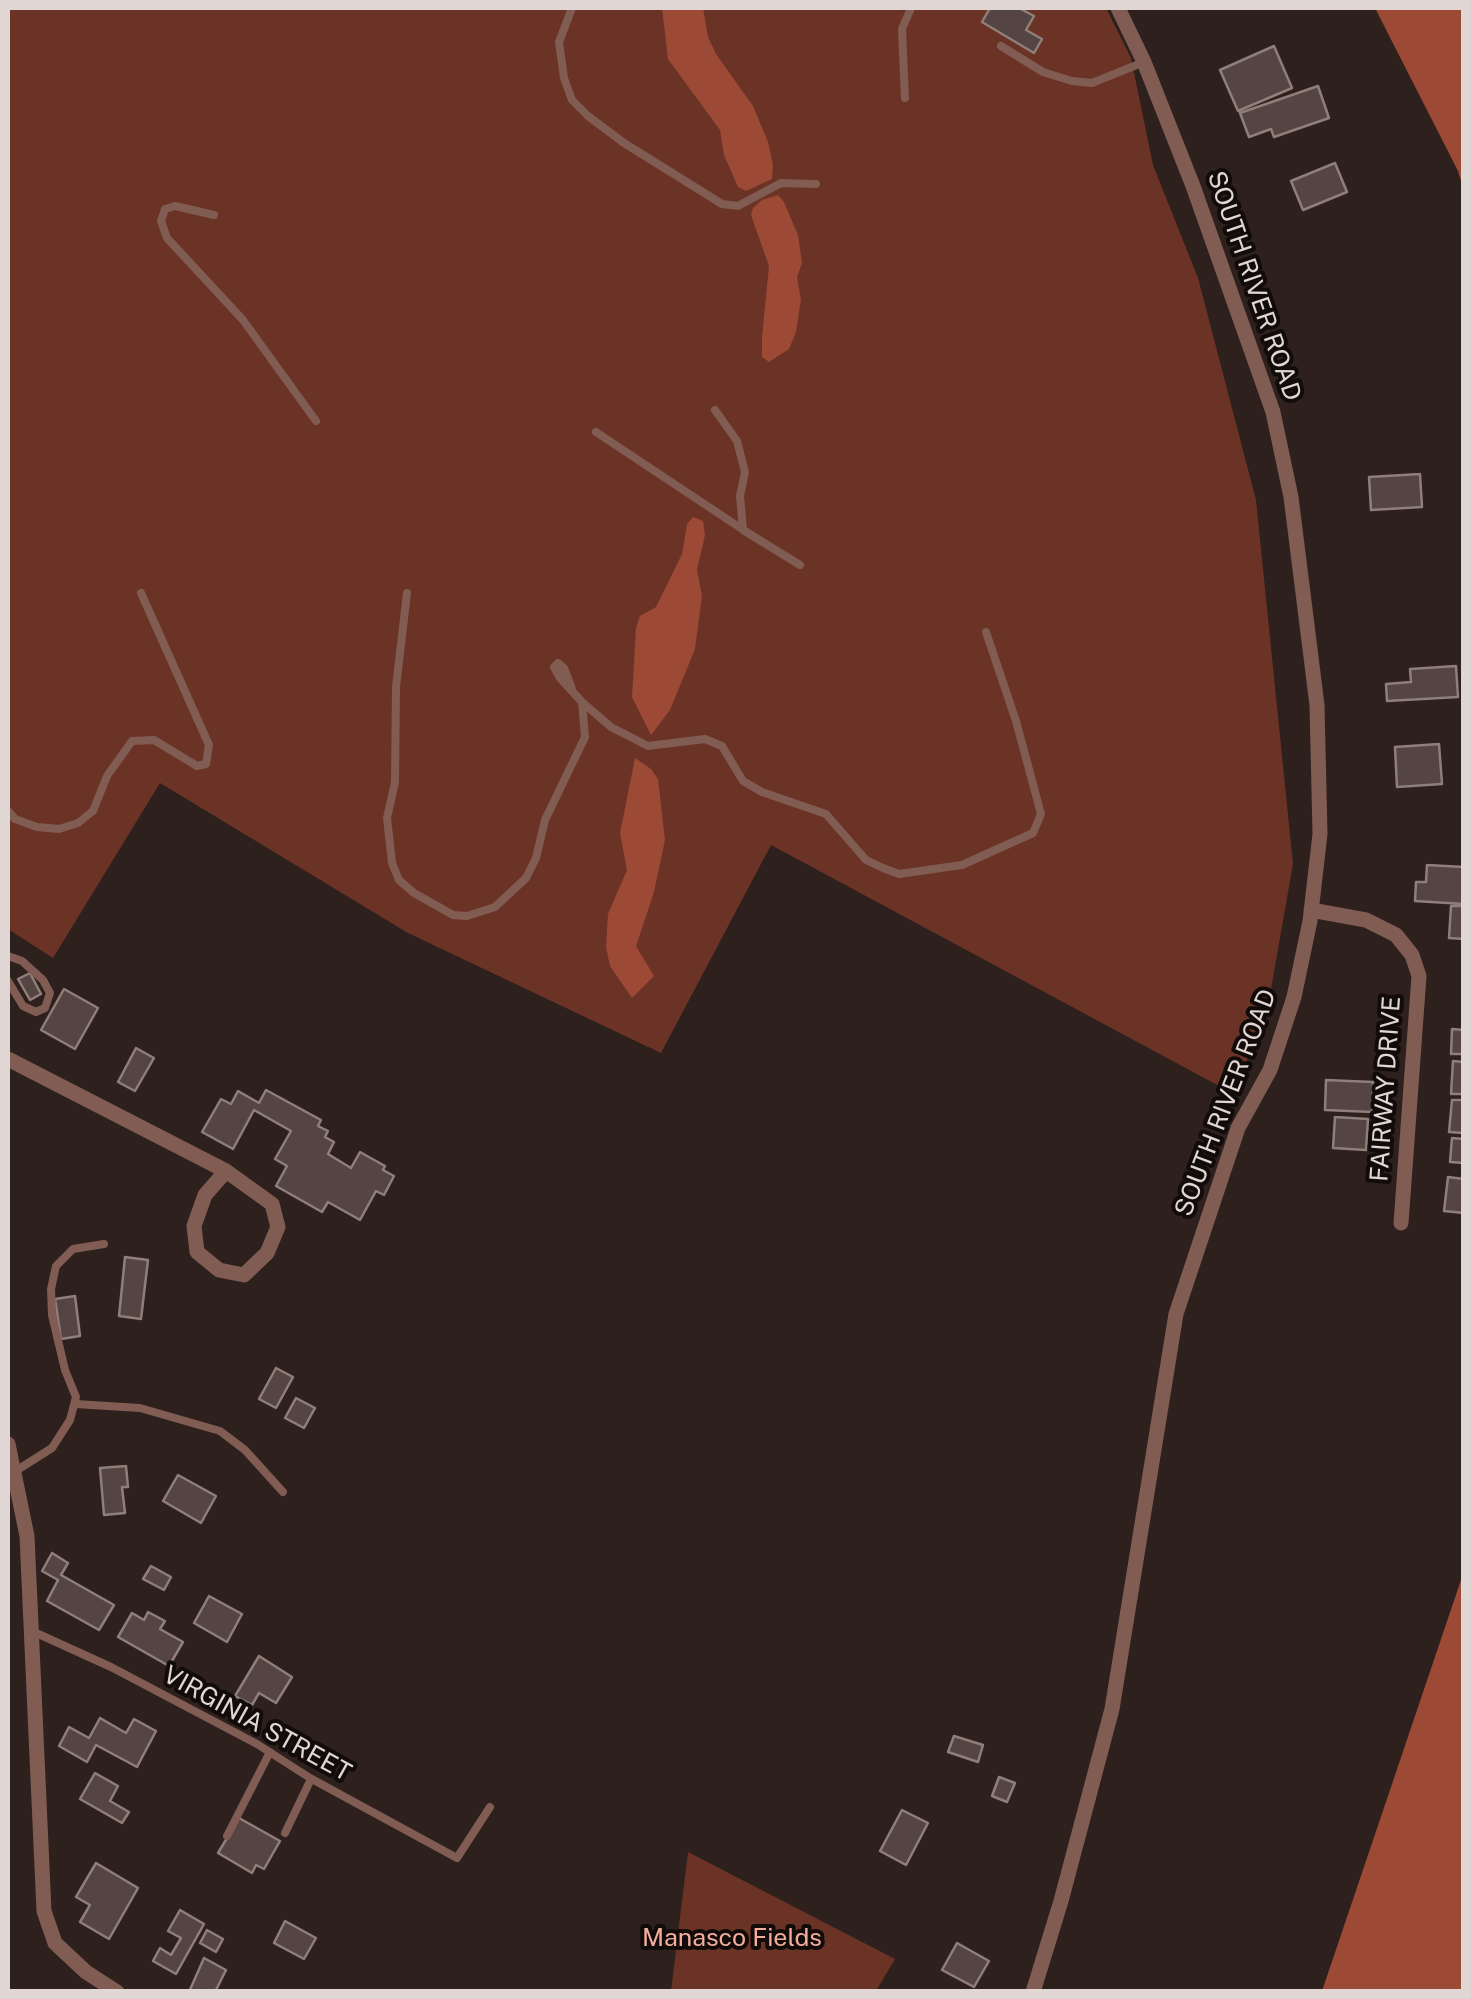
<!DOCTYPE html>
<style>
body{margin:0}
#map{position:relative;width:1471px;height:1999px;overflow:hidden;background:#2d201d;font-family:"Public Sans",sans-serif}
canvas{display:block}
.frame{position:absolute;inset:0;border:10px solid #e0d7d5;pointer-events:none}
</style>
<div id="map">
<canvas width="1471" height="1999"></canvas>
<div class="frame"></div>
</div>
<script>
const ctx = document.querySelector('canvas').getContext('2d');
ctx.lineJoin = 'round';
function fill(path, color) { ctx.fillStyle = color; ctx.fill(path, 'evenodd'); }
const shape = rows => new Path2D(rows.map(r => 'M' + r).join(''));
function trace(path, color, width, dash) { ctx.strokeStyle = color; ctx.lineWidth = width; ctx.lineCap = dash ? 'butt' : 'round'; ctx.setLineDash(dash || []); ctx.stroke(path); }
function write(font, color, halo, rows, align = 'center') {
  ctx.font = font + ' "Public Sans",sans-serif'; ctx.lineWidth = 8; ctx.setLineDash([]); ctx.textBaseline = 'middle'; ctx.strokeStyle = halo; ctx.fillStyle = color; for (const [text, x, y, turn = 0] of rows) {
    ctx.save(); ctx.translate(x, y); ctx.rotate((+turn || 0) * Math.PI / 180); ctx.textAlign = isNaN(turn) ? turn : align; if (halo) ctx.strokeText(text, 0, 0); ctx.fillText(text, 0, 0); ctx.restore();
  }
}
const green = shape([
 [8,8,1106,8,1131,58,1153,165,1198,278,1256,500,1293,864,1268,1006,1234,1094,771,845,661,1053,408,933,160,783,53,958,8,929],
 [688,1852,895,1959,876,1991,671,1991]
]);
const water = shape([
 [662,8,703,8,708,37,716,54,753,106,768,142,773,165,772,179,746,191,738,187,724,155,720,130,668,59],
 [1375,8,1463,8,1463,188,1458,171],
 [778,195,784,202,798,235,802,263,797,277,801,299,796,332,789,349,769,362,762,357,762,337,769,266,751,215,753,208,762,200],
 [693,517,703,521,705,535,697,570,702,596,695,649,670,710,651,735,632,697,636,628,640,616,656,607,682,554,687,524],
 [635,758,651,769,658,779,665,840,654,892,636,946,654,976,632,998,610,966,606,947,608,914,627,870,620,833],
 [1463,1574,1463,1991,1322,1991]
]);
const building = shape([
 [990,8,1019,8,1034,16,1026,30,1042,39,1034,53,982,22,990,8],
 [1274,46,1292,88,1238,111,1220,70,1274,46],
 [1318,86,1329,118,1274,137,1271,129,1249,137,1240,113,1318,86],
 [1335,163,1347,192,1303,210,1291,181,1335,163],
 [1420,474,1422,507,1371,510,1369,477,1420,474],
 [1456,666,1458,697,1387,701,1386,684,1411,682,1410,669,1456,666],
 [1439,744,1442,784,1397,787,1395,747,1439,744],
 [1427,865,1464,867,1464,904,1415,901,1416,882,1426,882,1427,865],
 [1451,906,1464,906,1464,939,1449,938,1451,906],
 [30,973,41,994,30,1000,18,979,30,973],
 [64,989,98,1008,75,1049,41,1030,64,989],
 [1452,1029,1464,1030,1464,1054,1451,1054,1452,1029],
 [136,1048,154,1058,135,1091,118,1082,136,1048],
 [1453,1061,1464,1062,1464,1094,1451,1094,1453,1061],
 [1326,1080,1373,1082,1372,1112,1325,1110,1326,1080],
 [266,1090,321,1120,318,1126,328,1131,325,1137,334,1142,328,1154,351,1168,360,1152,385,1166,383,1170,394,1176,384,1195,376,1191,360,1220,328,1202,322,1212,276,1186,287,1166,275,1159,291,1131,254,1110,233,1149,202,1132,221,1099,231,1104,238,1091,259,1103,266,1090],
 [1452,1100,1464,1100,1464,1133,1449,1132,1452,1100],
 [1335,1117,1368,1119,1366,1150,1333,1148,1335,1117],
 [1452,1138,1464,1139,1464,1163,1450,1162,1452,1138],
 [1448,1177,1464,1179,1464,1213,1444,1211,1448,1177],
 [125,1257,148,1260,141,1319,119,1316,125,1257],
 [75,1296,80,1336,61,1339,55,1299,75,1296],
 [276,1368,293,1377,276,1408,259,1399,276,1368],
 [296,1398,315,1408,304,1428,285,1418,296,1398],
 [126,1466,128,1487,122,1487,125,1513,104,1515,100,1468,126,1466],
 [178,1475,216,1496,201,1523,163,1501,178,1475],
 [52,1553,68,1563,61,1575,114,1605,99,1630,47,1601,58,1580,42,1571,52,1553],
 [151,1566,171,1577,164,1590,143,1579,151,1566],
 [209,1596,242,1614,227,1642,194,1623,209,1596],
 [148,1612,165,1621,160,1629,183,1642,169,1666,118,1637,132,1613,144,1620,148,1612],
 [259,1656,292,1677,276,1703,259,1693,252,1705,235,1696,259,1656],
 [100,1718,126,1733,134,1719,156,1731,137,1767,96,1745,87,1762,59,1746,69,1727,89,1738,100,1718],
 [954,1736,983,1745,978,1762,948,1752,954,1736],
 [95,1773,118,1786,110,1801,129,1812,122,1823,80,1799,95,1773],
 [999,1777,1015,1783,1007,1802,992,1796,999,1777],
 [902,1810,928,1823,906,1865,880,1851,902,1810],
 [239,1818,280,1841,264,1869,256,1865,252,1873,218,1853,239,1818],
 [96,1863,138,1888,109,1939,80,1922,90,1905,76,1897,96,1863],
 [180,1910,204,1924,176,1974,153,1961,160,1948,171,1955,181,1938,168,1931,180,1910],
 [285,1921,316,1938,304,1959,274,1943,285,1921],
 [207,1930,223,1939,216,1952,200,1943,207,1930],
 [957,1943,989,1961,974,1987,942,1970,957,1943],
 [204,1958,226,1970,215,1992,189,1992,204,1958]
]);
const service = shape([
 [572,8,559,42,564,78,572,100,588,116,624,143,722,204,738,206,781,183,816,184],
 [1001,46,1043,72,1072,81,1092,83,1144,62],
 [905,98,902,29,911,8],
 [214,215,175,206,165,209,161,221,167,238,243,320,316,421],
 [715,410,737,441,745,472,740,496,743,530,800,565],
 [596,432,742,529],
 [407,593,396,687,395,782,387,818,392,863,399,880,414,893,453,915,467,916,495,907,526,878,536,858,545,820,585,737,582,702,560,678,554,667,558,663,564,668,572,689],
 [582,702,611,727,648,746,705,739,722,746,743,781,762,792,826,814,866,860,883,868,899,874,962,865,1033,833,1041,814,1016,721,986,632],
 [8,811,15,819,37,827,59,829,78,823,93,811,107,776,132,741,154,740,197,766,206,764,209,745,141,593],
 [8,956,22,961,43,980,50,993,45,1008,36,1012,23,1006,8,981],
 [75,1404,140,1408,220,1431,245,1450,283,1492],
 [14,1472,52,1448,70,1420,76,1397,65,1370,52,1315,51,1289,56,1266,73,1249,104,1244],
 [34,1632,111,1667,257,1744,310,1778,457,1858,490,1807],
 [285,1833,311,1779],
 [227,1836,270,1752]
]);
const minor = shape([
 [1311,910,1366,920,1396,935,1412,955,1419,976,1401,1223],
 [8,1059,226,1171,272,1204,278,1227,267,1253,244,1275,219,1270,197,1252,194,1226,205,1195,226,1171],
 [8,1444,27,1536,44,1911,55,1943,86,1972,117,1992],
 [1033,1992,1061,1901,1112,1709,1176,1314,1238,1128,1270,1070,1294,997,1310,921,1320,834,1317,705,1291,497,1273,412,1193,186,1144,62,1118,8]
]);
const streetNames = [
 ["SOUTH RIVER ROAD",1254,286,71],
 ["FAIRWAY DRIVE",1386,1089,-86],
 ["SOUTH RIVER ROAD",1226,1103,-69],
 ["VIRGINIA STREET",257,1724,29]
];
const parkNames = [
 ["Manasco Fields",732,1938]
];
fill(green, '#6b3326');
fill(water, '#9c4936');
fill(building, '#544542');
trace(building, '#8f7e7a', 2.5);
trace(service, '#815c53', 8);
trace(minor, '#815c53', 15);
write('25px', '#e0d7d5', '#110b0a', streetNames);
write('25px', '#f4ad9c', '#110b0a', parkNames);
</script>
